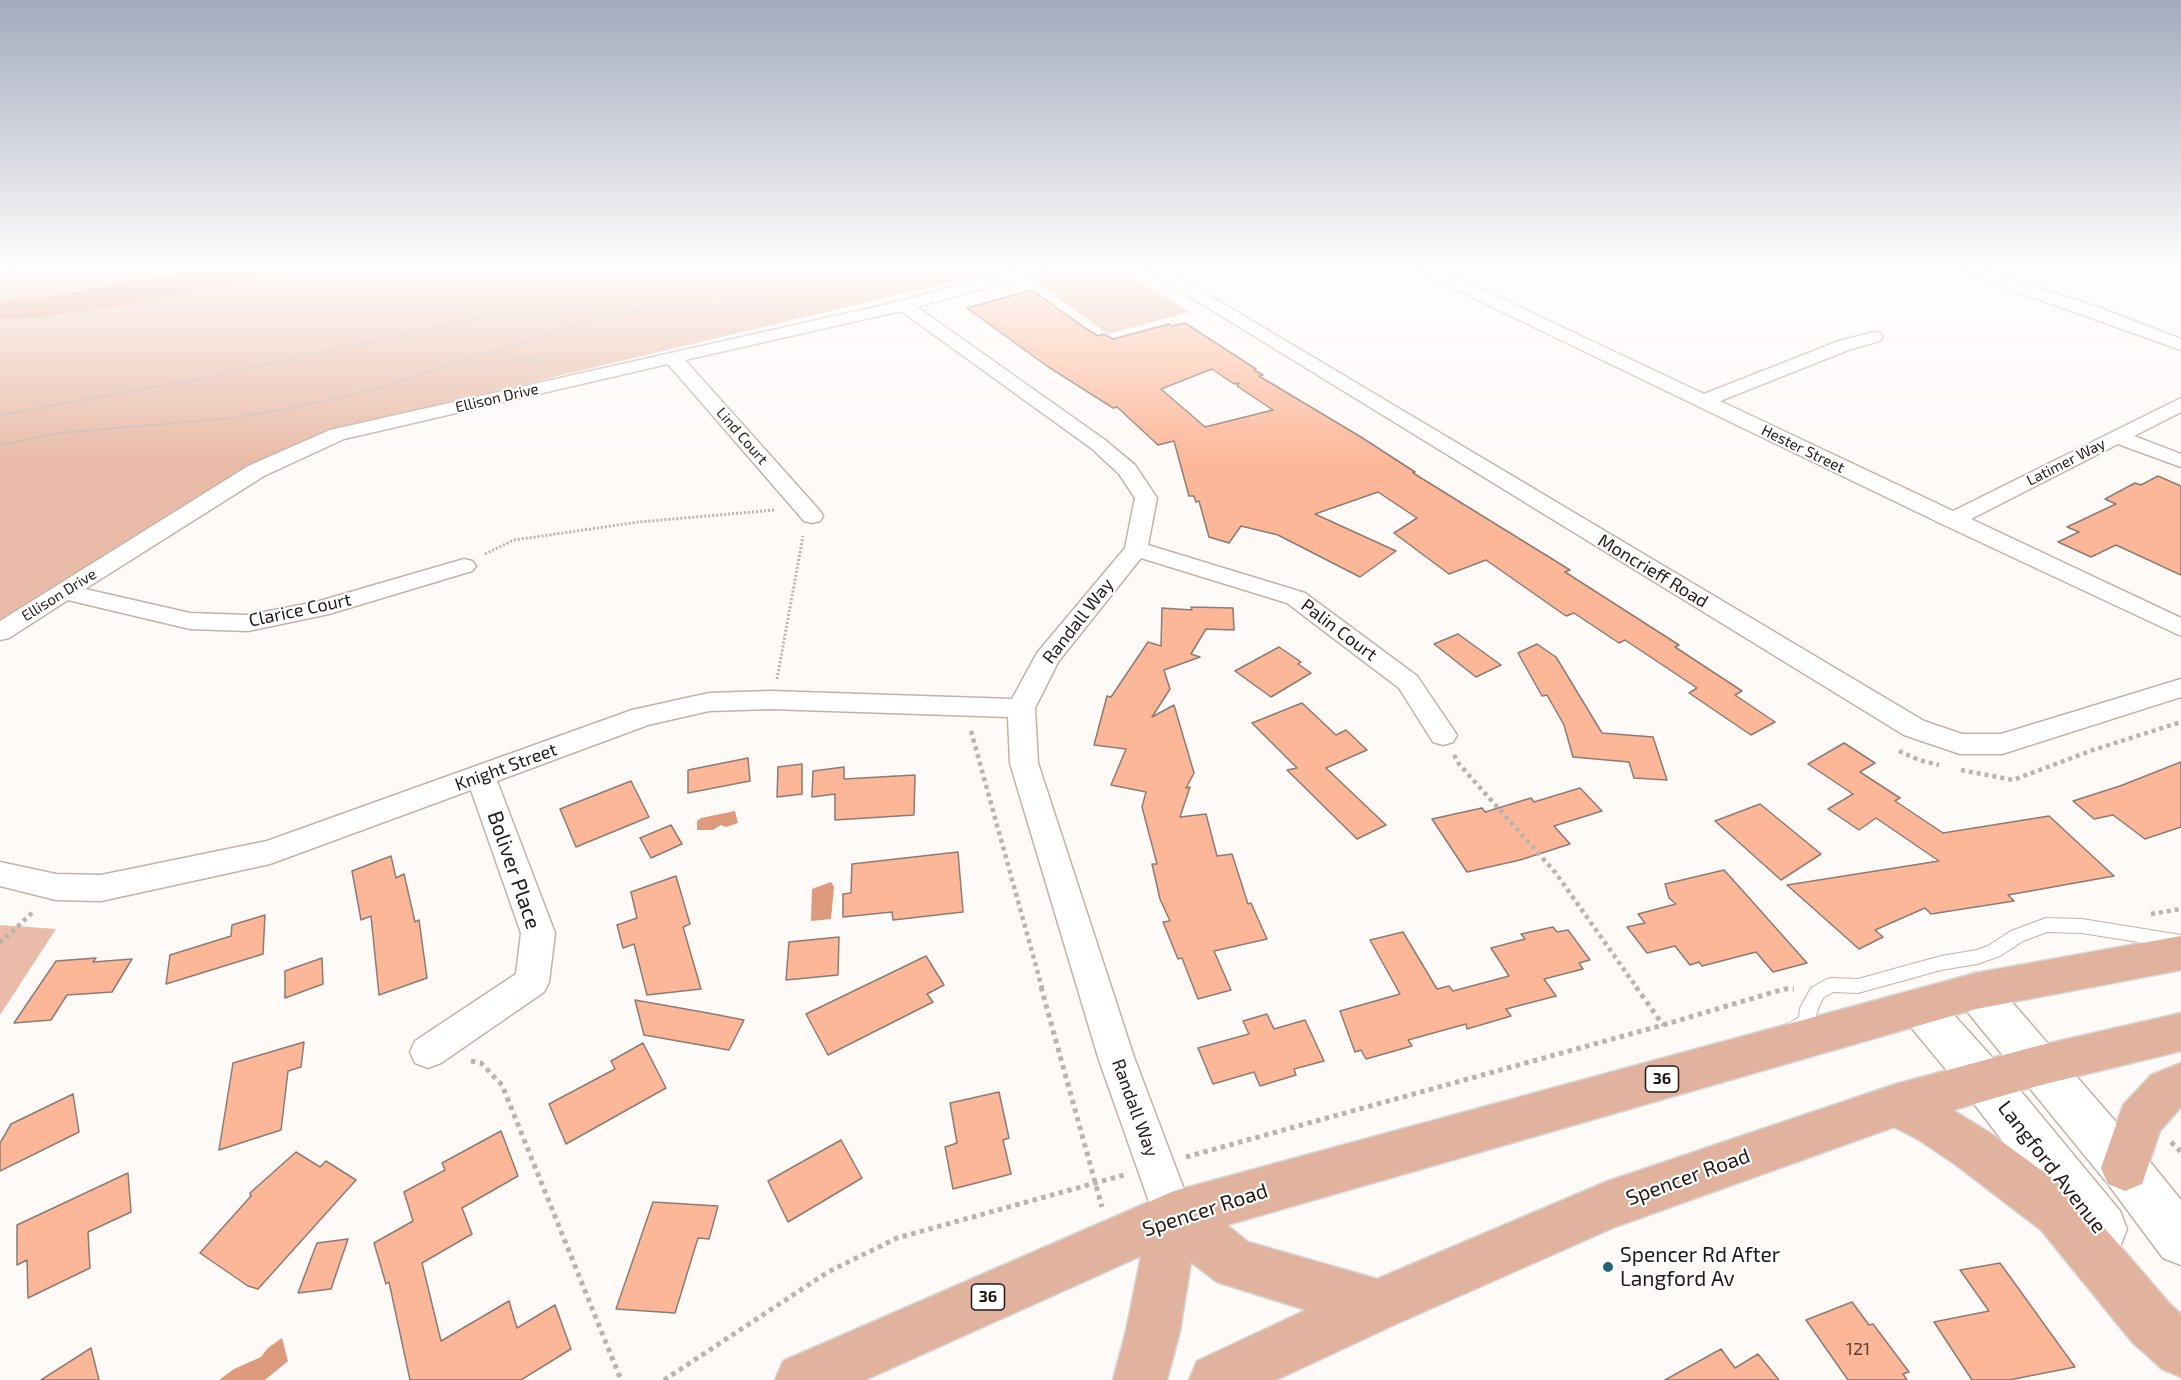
<!DOCTYPE html>
<style>
body{margin:0}
canvas{display:block;background:#fefaf8}
</style>
<canvas width="2181" height="1380"></canvas>
<script>
const ctx = document.querySelector('canvas').getContext('2d');
ctx.lineJoin = 'round';
function fill(path, color) { ctx.fillStyle = color; ctx.fill(path, 'evenodd'); }
const shape = rows => new Path2D(rows.map(r => 'M' + r).join(''));
function trace(path, color, width, dash) { ctx.strokeStyle = color; ctx.lineWidth = width; ctx.lineCap = dash ? 'butt' : 'round'; ctx.setLineDash(dash || []); ctx.stroke(path); }
function write(font, color, halo, rows, align = 'center') {
  ctx.font = font + ' "Exo 2",sans-serif'; ctx.lineWidth = 4.5; ctx.setLineDash([]); ctx.textBaseline = 'middle'; ctx.strokeStyle = halo; ctx.fillStyle = color; for (const [text, x, y, turn = 0] of rows) {
    ctx.save(); ctx.translate(x, y); ctx.rotate((+turn || 0) * Math.PI / 180); ctx.textAlign = isNaN(turn) ? turn : align; if (halo) ctx.strokeText(text, 0, 0); ctx.fillText(text, 0, 0); ctx.restore();
  }
}
const green = shape([
 [67,269,1006,269,328,431,252,468,0,624,0,279],
 [1079,269,1120,269,1190,312,1108,334,1034,281],
 [0,925,56,929,0,1015]
]);
const water = shape([
 [306,269,129,305,31,318,0,319,0,302,47,297,128,281,209,270],
 [735,811,738,823,726,827,721,825,713,830,697,830,697,821,701,818],
 [831,882,834,887,831,919,811,921,812,889],
 [282,1338,288,1361,265,1380,219,1380,234,1369,261,1357,268,1348]
]);
const stream = shape([
 [0,272,9,269]
]);
const building = shape([
 [1032,290,1085,328,1098,336,1104,334,1113,339,1169,324,1172,326,1185,323,1256,369,1254,370,1263,375,1259,376,1361,437,1415,472,1413,473,1570,570,1565,572,1679,645,1675,647,1742,691,1735,695,1775,722,1751,735,1689,693,1697,688,1625,640,1619,643,1574,613,1566,616,1486,560,1449,574,1394,533,1417,518,1378,492,1315,514,1396,551,1360,577,1278,535,1241,526,1229,543,1209,537,1199,501,1196,502,1194,496,1189,496,1174,441,1158,445,1117,407,1113,408,1047,366,967,308,1032,290],
 [1212,369,1234,384,1239,383,1237,386,1273,410,1205,427,1161,389,1212,369],
 [2158,476,2181,486,2181,575,2116,545,2091,557,2058,542,2079,532,2067,527,2116,504,2105,499,2135,483,2141,485,2158,476],
 [1191,607,1233,608,1234,630,1206,629,1191,654,1200,657,1164,670,1170,689,1152,717,1174,705,1194,773,1186,788,1190,787,1180,817,1206,814,1217,856,1232,854,1248,904,1251,903,1267,939,1214,951,1231,990,1198,999,1182,958,1178,959,1163,922,1170,921,1160,899,1152,864,1157,864,1142,807,1146,792,1111,785,1126,749,1094,745,1107,696,1111,697,1148,642,1161,646,1162,608,1192,610,1191,607],
 [1458,634,1501,665,1476,677,1434,644,1458,634],
 [1537,644,1556,657,1602,733,1653,737,1667,780,1634,778,1629,762,1573,757,1564,725,1547,695,1542,696,1518,653,1537,644],
 [1279,647,1301,662,1298,664,1311,673,1271,697,1235,671,1279,647],
 [1302,703,1336,735,1346,730,1367,750,1326,768,1386,825,1357,839,1287,770,1297,768,1252,723,1302,703],
 [1844,743,1875,763,1860,772,1900,798,1895,801,1943,833,2049,816,2114,876,2008,895,2014,901,1931,914,1925,908,1875,930,1883,937,1859,949,1787,885,1939,861,1876,818,1859,830,1828,809,1853,794,1808,764,1844,743],
 [748,758,750,781,688,793,688,770,748,758],
 [2181,762,2181,827,2145,839,2113,815,2094,819,2073,801,2120,786,2181,762],
 [802,764,802,794,777,797,778,767,802,764],
 [844,767,844,779,915,775,914,815,835,820,835,794,812,797,813,771,844,767],
 [631,781,649,817,576,847,560,809,631,781],
 [1580,788,1602,811,1554,826,1570,844,1520,860,1467,872,1432,819,1482,808,1485,812,1531,798,1534,802,1580,788],
 [1760,804,1821,854,1781,880,1715,821,1760,804],
 [671,825,682,844,651,858,640,838,671,825],
 [958,852,963,912,893,920,892,912,843,917,843,894,851,893,852,864,958,852],
 [391,856,396,878,404,874,415,922,419,920,427,978,379,995,371,916,361,920,352,871,391,856],
 [1724,870,1751,900,1807,963,1773,972,1756,952,1702,966,1699,962,1690,965,1675,946,1647,953,1627,927,1645,923,1638,914,1676,904,1669,898,1665,884,1724,870],
 [676,876,690,924,683,927,701,989,647,995,634,944,623,948,617,925,637,918,631,892,676,876],
 [265,915,263,954,166,984,170,955,231,936,232,925,265,915],
 [1553,927,1557,932,1568,930,1590,960,1579,963,1583,969,1544,979,1556,996,1506,1009,1511,1016,1467,1029,1466,1024,1408,1040,1412,1046,1366,1059,1361,1050,1355,1052,1340,1011,1400,994,1370,940,1403,932,1437,989,1449,986,1453,991,1509,976,1491,948,1525,939,1521,934,1553,927],
 [839,937,838,975,786,980,789,942,839,937],
 [926,956,944,985,927,994,933,1002,828,1055,806,1014,926,956],
 [96,958,93,962,132,959,112,992,67,995,51,1020,14,1023,56,961,96,958],
 [322,958,323,984,285,998,285,971,322,958],
 [635,1000,708,1013,744,1020,729,1050,644,1035,635,1000],
 [1267,1014,1274,1029,1305,1020,1324,1061,1294,1069,1296,1075,1260,1086,1254,1072,1213,1084,1198,1048,1249,1034,1243,1021,1267,1014],
 [304,1042,301,1067,288,1071,281,1130,219,1150,233,1063,304,1042],
 [643,1043,666,1088,566,1144,549,1104,615,1069,611,1061,643,1043],
 [999,1092,1009,1138,1003,1140,1011,1174,953,1189,945,1147,957,1143,950,1103,999,1092],
 [73,1094,79,1132,0,1171,0,1143,11,1124,73,1094],
 [501,1131,518,1176,462,1208,472,1234,422,1263,441,1341,509,1301,517,1328,555,1305,571,1349,521,1380,410,1380,389,1282,386,1284,374,1243,413,1221,404,1192,445,1170,442,1163,501,1131],
 [841,1140,862,1178,788,1222,768,1181,841,1140],
 [296,1152,320,1167,326,1161,356,1180,258,1289,248,1286,200,1253,251,1196,250,1193,296,1152],
 [128,1173,131,1212,88,1232,90,1268,28,1298,27,1260,17,1265,17,1225,128,1173],
 [653,1202,718,1206,709,1239,698,1238,675,1313,616,1309,653,1202],
 [348,1239,331,1289,298,1293,317,1243,348,1239],
 [2000,1263,2075,1367,2009,1380,1972,1380,1934,1322,1989,1311,1960,1270,2000,1263],
 [1852,1302,1869,1325,1873,1324,1909,1372,1903,1374,1907,1380,1848,1380,1806,1320,1852,1302],
 [91,1348,99,1380,41,1380,91,1348],
 [1721,1349,1735,1368,1758,1354,1779,1380,1665,1380,1721,1349]
]);
const pathFar3 = shape([
 [2155,269,2181,278],
 [1058,273,1071,269],
 [492,354,537,360,545,365],
 [0,415,189,381,491,316,618,312],
 [0,445,59,433,234,418,302,406,385,386,601,317,645,309,734,303,777,296,857,269]
]);
const pathFar2 = shape([
 [485,554,514,540,639,522,775,510],
 [777,679,803,536]
]);
const pathFar1 = shape([
 [971,731,1042,988],
 [1899,751,1919,760,1939,765],
 [1454,755,1459,764,1555,872,1637,988],
 [1961,770,2013,780,2093,750,2181,722],
 [2151,914,2181,909],
 [0,943,35,910]
]);
const path = shape([
 [1041,987,1102,1207],
 [1636,987,1663,1025],
 [471,1061,481,1063,502,1085,621,1380],
 [2171,1142,2181,1152],
 [1186,1157,1663,1025,1784,989,1794,989],
 [664,1380,828,1272,897,1238,1124,1175]
]);
const lane = shape([
 [2046,918,2082,919,2181,935,2181,949,2082,933,2047,932,2023,941,2000,956,1977,964,1941,970,1858,993,1833,992,1823,998,1818,1009,1813,1026,1794,1038,1788,1036,1785,1030,1788,1024,1799,1017,1800,1008,1811,988,1825,980,1831,978,1858,979,1941,956,1977,950,1988,946,2011,931,2046,918]
]);
const street = shape([
 [1018,269,1045,269,1043,272,917,307,1105,440,1135,465,1157,498,1148,545,1305,593,1417,676,1457,735,1453,742,1443,745,1433,742,1399,688,1287,603,1141,558,1058,662,1035,708,1038,763,1134,1057,1194,1216,1188,1230,1174,1236,1160,1230,1154,1216,1098,1057,1010,763,1008,717,771,709,709,711,648,725,497,781,555,933,549,982,544,992,441,1063,428,1068,415,1063,410,1052,415,1041,516,974,521,933,471,790,270,864,101,901,56,900,0,886,0,862,56,874,101,875,267,841,632,710,709,693,771,691,1012,699,1037,653,1125,548,1135,498,1119,474,1091,448,901,311,685,360,820,511,823,516,820,521,812,523,804,521,668,364,344,439,264,476,85,589,190,613,248,615,316,602,464,559,472,561,476,566,472,571,329,614,248,631,190,629,68,600,9,638,0,640,0,621,248,466,330,430,901,301,1018,269],
 [1145,269,1165,269,1924,721,1962,734,2001,734,2181,679,2181,697,2002,754,1960,754,1904,735,1145,269],
 [1418,269,1439,269,1704,394,1839,341,1874,332,1880,333,1883,337,1880,341,1851,349,1720,401,1953,511,2181,398,2181,412,2134,436,2181,454,2181,467,2118,444,1971,519,2181,618,2181,636,1944,525,1420,272,1418,269],
 [1960,269,1984,269,2100,308,2181,339,2181,350,1962,272,1960,269]
]);
const secondary = shape([
 [1976,973,1991,978,2142,1152,2181,1200,2181,1265,2163,1258,2108,1184,1961,1004,1955,991,1961,978,1976,973],
 [1920,989,1935,994,2000,1066,2120,1211,2127,1229,2120,1247,2102,1254,2084,1247,1968,1096,1905,1020,1898,1007,1905,994,1920,989]
]);
const primary = shape([
 [2181,936,2181,970,1976,1009,1227,1225,1248,1242,1377,1279,1608,1181,1896,1084,2037,1046,2181,1013,2181,1051,2037,1086,1953,1110,1990,1133,2077,1196,2170,1304,2181,1314,2181,1377,2162,1369,2132,1342,2041,1230,1956,1165,1919,1140,1894,1127,1615,1227,1396,1324,1276,1380,1189,1380,1197,1361,1306,1310,1217,1282,1191,1262,1180,1331,1167,1380,1113,1380,1126,1331,1141,1256,865,1380,775,1380,783,1361,1174,1191,1976,973,2181,936],
 [2181,1063,2181,1107,2160,1131,2142,1184,2125,1191,2108,1184,2101,1168,2123,1105,2151,1075,2181,1063]
]);
const markers = [
 [1608,1267,6,"#236277"]
];
const farStreetnames = [
 ["Ellison Drive",497,398,-13],
 ["Lind Court",742,436,49],
 ["Hester Street",1803,449,26],
 ["Latimer Way",2066,462,-27],
 ["Ellison Drive",59,595,-32]
];
const shields = [
 [1662,1079,33],
 [988,1297,33]
];
const shieldNames = [
 ["36",1662,1079],
 ["36",988,1297]
];
const streetNames = [
 ["Moncrieff Road",1653,571,31],
 ["Clarice Court",300,610,-12],
 ["Randall Way",1078,621,-52],
 ["Palin Court",1339,630,37],
 ["Knight Street",506,767,-20],
 ["Randall Way",1135,1108,70]
];
const nearNumbernames = [
 ["121",1858,1349]
];
const nearStreetnames = [
 ["Boliver Place",514,870,71],
 ["Langford Avenue",2052,1167,52],
 ["Spencer Road",1688,1177,-20],
 ["Spencer Road",1205,1210,-18]
];
const nearPoinames = [
 ["Spencer Rd After",1620,1255],
 ["Langford Av",1620,1279]
];
fill(green, '#e9bba8');
fill(water, '#dd9a7d');
trace(stream, '#dd9a7d', 6);
fill(building, '#fcb799');
trace(building, '#8e7b73', 1.5);
trace(lane, '#c4b1a8', 2);
trace(street, '#c4b1a8', 3);
trace(secondary, '#c4b1a8', 3);
trace(primary, '#d7d6d5', 3);
trace(pathFar3, '#b9b4b1', 2, [2, 2]);
trace(pathFar2, '#b9b4b1', 3, [2, 2]);
trace(pathFar1, '#b9b4b1', 4.5, [4, 4]);
trace(path, '#b9b4b1', 5, [4.5, 4.5]);
fill(lane, '#fff');
fill(street, '#fff');
fill(secondary, '#fff');
fill(primary, '#e1b39f');
const sky = ctx.createLinearGradient(0, 0, 0, 462);
sky.addColorStop(0, '#a3aabd');
sky.addColorStop(0.58, '#fffdfc');
sky.addColorStop(1, '#fffdfc00');
ctx.fillStyle = sky;
ctx.fillRect(0, 0, 2181, 462);
for (const [x, y, r, color] of markers) { const dot = new Path2D(); dot.arc(x, y, r, 0, 2 * Math.PI); ctx.fillStyle = color; ctx.fill(dot); trace(dot, '#fff', 2); }
write('15px', '#211916', '#fff', farStreetnames);
for (const [x, y, w] of shields) { const box = new Path2D(); box.roundRect(x - w / 2, y - 13, w, 26, 4.5); ctx.fillStyle = '#fff'; ctx.fill(box); trace(box, '#211916', 1.5); }
write('bold 16px', '#211916', null, shieldNames);
write('18px', '#211916', '#fff', streetNames);
write('18px', '#584037', null, nearNumbernames);
write('21px', '#211916', '#fff', nearStreetnames);
write('21px', '#211916', '#fff', nearPoinames, 'left');
</script>
